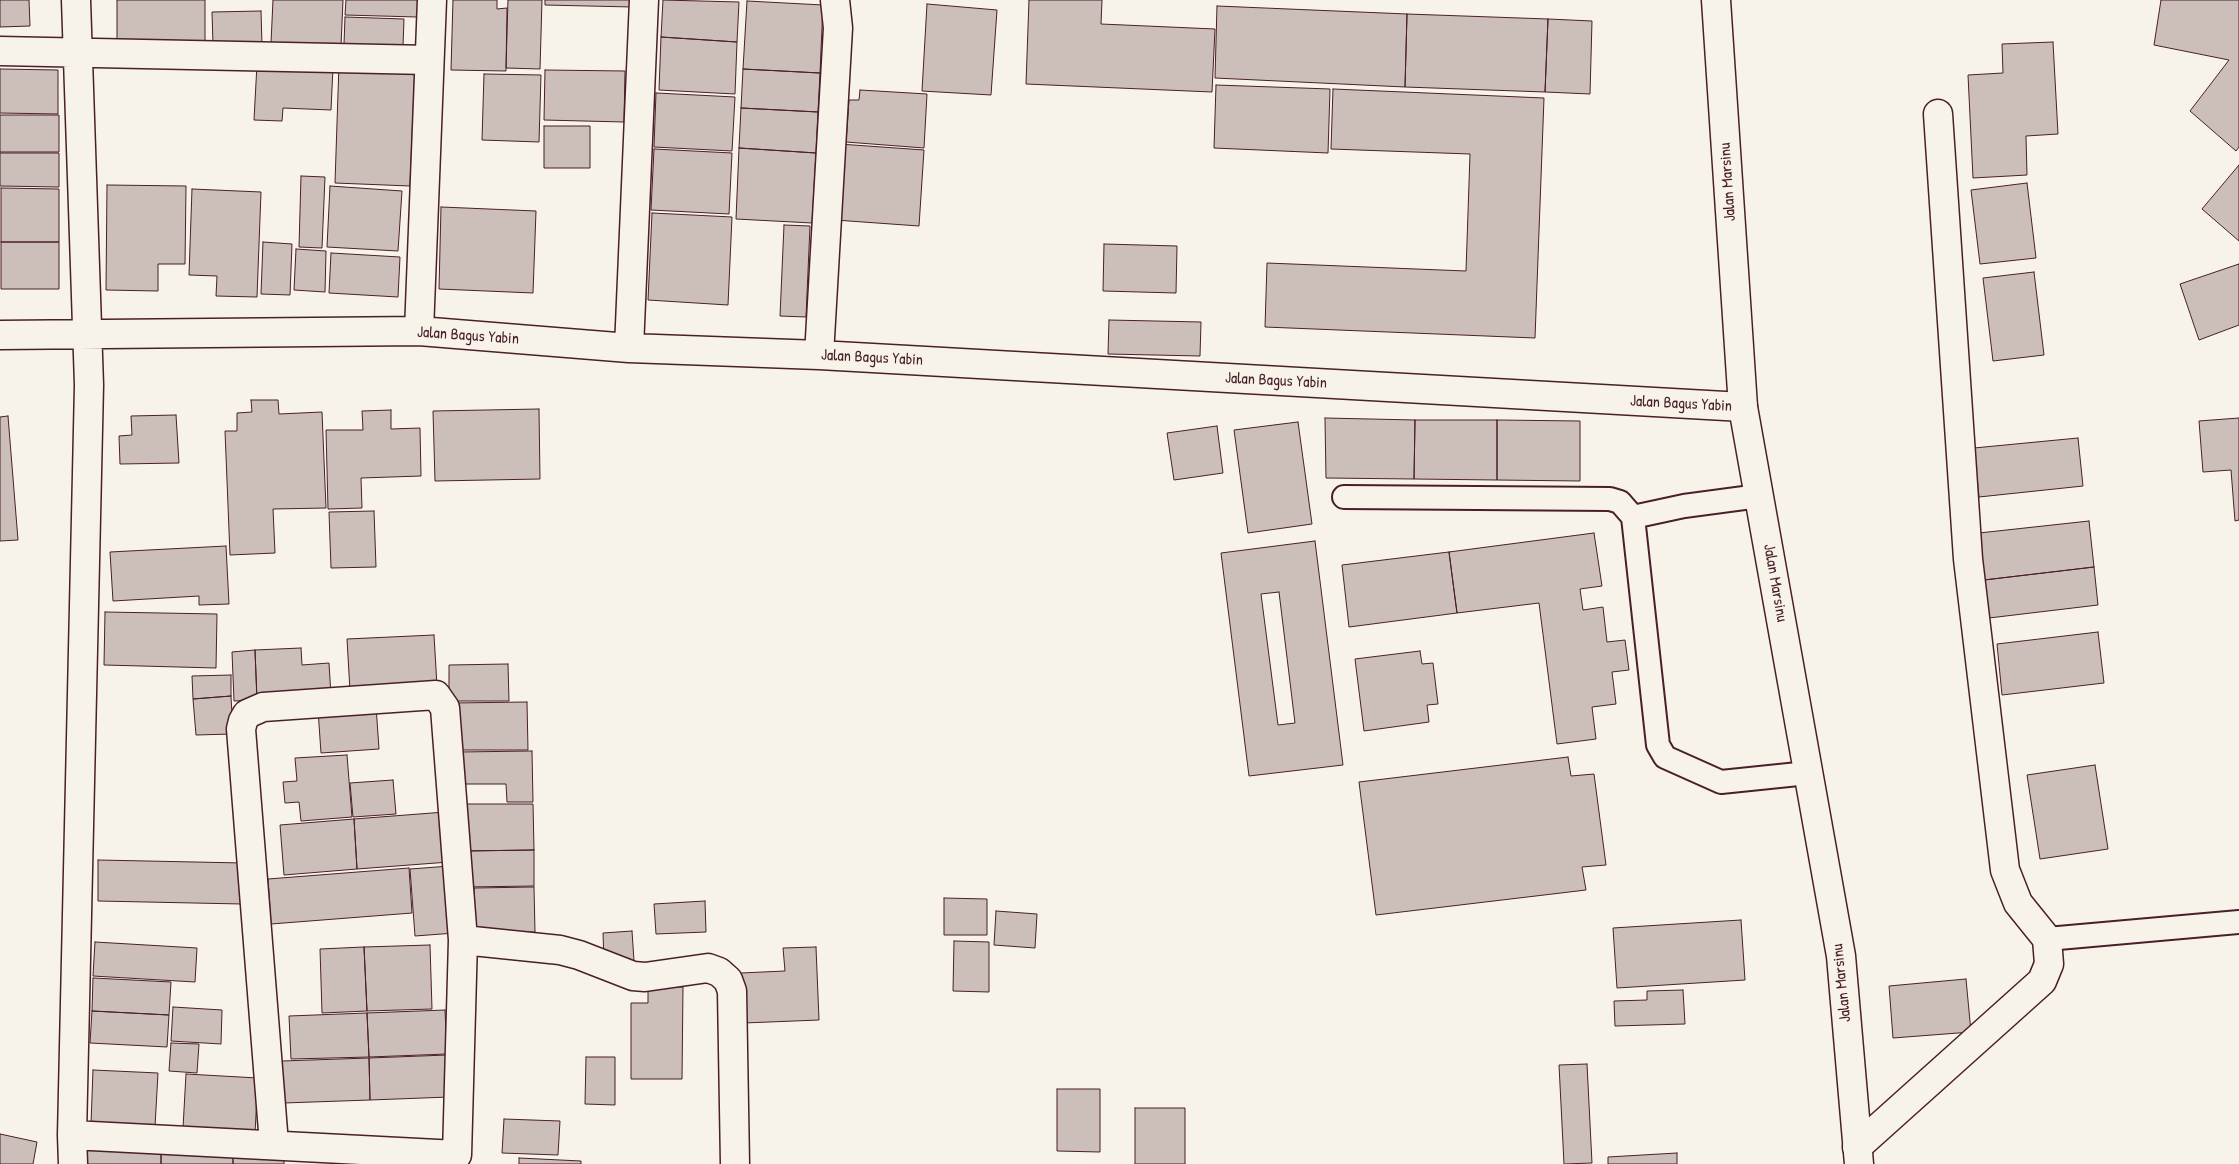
<!DOCTYPE html>
<style>
body{margin:0}
canvas{display:block;background:#f7f3e8}
</style>
<canvas width="2239" height="1164"></canvas>
<script>
const ctx = document.querySelector('canvas').getContext('2d');
ctx.lineJoin = 'round';
function fill(path, color) { ctx.fillStyle = color; ctx.fill(path, 'evenodd'); }
const shape = rows => new Path2D(rows.map(r => 'M' + r).join(''));
function trace(path, color, width, dash) { ctx.strokeStyle = color; ctx.lineWidth = width; ctx.lineCap = dash ? 'butt' : 'round'; ctx.setLineDash(dash || []); ctx.stroke(path); }
function write(font, color, halo, rows, align = 'center') {
  ctx.font = font + ' "Patrick Hand",sans-serif'; ctx.lineWidth = 4.5; ctx.setLineDash([]); ctx.textBaseline = 'middle'; ctx.strokeStyle = halo; ctx.fillStyle = color; for (const [text, x, y, turn = 0] of rows) {
    ctx.save(); ctx.translate(x, y); ctx.rotate((+turn || 0) * Math.PI / 180); ctx.textAlign = isNaN(turn) ? turn : align; if (halo) ctx.strokeText(text, 0, 0); ctx.fillText(text, 0, 0); ctx.restore();
  }
}
const building = shape([
 [0,0,29,0,30,26,0,27,0,0],
 [117,0,205,0,205,45,117,45,117,0],
 [273,0,343,0,341,46,271,43,273,0],
 [346,0,418,0,417,17,345,15,346,0],
 [453,0,497,0,497,9,507,8,506,71,451,70,453,0],
 [508,0,542,0,540,69,506,68,508,0],
 [545,0,632,0,632,7,545,5,545,0],
 [663,0,739,2,737,42,661,37,663,0],
 [1029,0,1102,0,1101,24,1215,29,1212,92,1026,84,1029,0],
 [2161,0,2239,0,2239,147,2236,151,2190,111,2229,60,2154,45,2161,0],
 [747,1,823,5,820,73,743,69,747,1],
 [927,4,997,10,991,95,922,91,927,4],
 [1217,6,1407,14,1405,87,1215,78,1217,6],
 [261,11,262,45,213,45,212,12,261,11],
 [1407,14,1548,19,1545,92,1405,87,1407,14],
 [345,17,404,19,403,46,344,44,345,17],
 [1548,19,1592,21,1590,94,1545,92,1548,19],
 [661,37,737,42,735,94,659,90,661,37],
 [2053,42,2058,134,2026,136,2027,175,1973,178,1968,75,2003,73,2002,44,2053,42],
 [257,64,333,67,331,110,283,108,282,121,254,120,257,64],
 [339,64,415,66,410,186,335,183,339,64],
 [0,69,58,70,58,114,0,113,0,69],
 [743,69,820,73,818,112,741,108,743,69],
 [545,70,625,71,624,122,544,120,545,70],
 [484,74,541,75,539,142,482,140,484,74],
 [1216,85,1330,89,1328,153,1214,148,1216,85],
 [1333,89,1544,98,1535,338,1265,327,1267,263,1466,271,1470,154,1331,149,1333,89],
 [860,90,927,94,924,148,846,142,849,100,859,100,860,90],
 [656,93,735,97,732,151,654,147,656,93],
 [741,108,818,112,816,153,739,148,741,108],
 [0,115,59,115,59,152,0,152,0,115],
 [544,126,590,126,590,168,544,168,544,126],
 [839,144,924,150,919,226,835,220,839,144],
 [739,148,816,153,812,223,736,219,739,148],
 [654,149,732,153,729,214,651,210,654,149],
 [0,153,59,153,59,187,0,186,0,153],
 [2239,165,2239,241,2202,209,2239,165],
 [301,176,325,177,322,248,299,247,301,176],
 [2027,183,2036,258,1980,264,1971,190,2027,183],
 [107,185,186,186,185,264,158,264,158,291,106,290,107,185],
 [330,186,402,191,398,251,327,247,330,186],
 [1,188,59,189,59,242,1,242,1,188],
 [192,189,261,192,257,297,216,296,217,276,189,275,192,189],
 [441,207,536,211,533,293,439,289,441,207],
 [652,213,732,217,728,305,648,300,652,213],
 [784,225,810,226,806,317,780,316,784,225],
 [1,242,59,242,59,289,1,289,1,242],
 [263,242,292,244,290,295,261,294,263,242],
 [1104,244,1177,246,1176,293,1103,291,1104,244],
 [296,249,326,251,325,292,294,290,296,249],
 [331,253,400,257,398,297,329,293,331,253],
 [2239,264,2239,325,2199,340,2180,284,2239,264],
 [2034,272,2044,355,1993,361,1983,278,2034,272],
 [1109,320,1201,322,1200,356,1108,354,1109,320],
 [251,400,278,400,279,414,322,412,326,508,273,509,275,553,230,555,225,431,237,431,237,413,252,412,251,400],
 [539,409,540,479,435,481,433,411,539,409],
 [391,410,391,429,420,428,421,476,361,478,362,508,328,509,326,430,363,430,362,411,391,410],
 [176,415,179,463,120,464,119,436,132,435,131,416,176,415],
 [8,416,18,540,0,541,0,417,8,416],
 [1325,418,1415,420,1414,479,1326,478,1325,418],
 [2239,418,2239,520,2235,521,2231,470,2203,472,2199,421,2239,418],
 [1415,420,1497,420,1497,480,1414,479,1415,420],
 [1497,420,1580,421,1580,481,1497,480,1497,420],
 [1298,422,1312,524,1248,533,1234,430,1298,422],
 [1217,426,1223,473,1174,480,1167,433,1217,426],
 [2078,438,2083,486,1979,497,1974,448,2078,438],
 [374,511,376,567,331,568,329,512,374,511],
 [2089,521,2094,567,1984,580,1979,533,2089,521],
 [1594,533,1602,586,1580,589,1583,610,1603,607,1607,642,1625,640,1629,670,1612,672,1616,704,1592,707,1596,739,1557,744,1539,603,1457,613,1449,552,1594,533],
 [1315,541,1343,765,1249,776,1221,553,1315,541],
 [1279,592,1295,723,1278,725,1261,594,1279,592],
 [226,546,229,604,199,605,199,596,113,601,110,552,226,546],
 [1449,552,1457,613,1349,627,1342,565,1449,552],
 [2094,567,2098,605,1989,618,1984,580,2094,567],
 [105,612,217,614,216,668,104,665,105,612],
 [2098,632,2104,683,2002,695,1997,644,2098,632],
 [434,635,437,686,350,691,347,639,434,635],
 [301,648,302,665,329,663,331,696,257,700,255,650,301,648],
 [255,650,257,700,234,701,232,652,255,650],
 [1420,651,1422,664,1433,663,1438,704,1427,705,1429,722,1364,731,1355,659,1420,651],
 [508,664,509,701,449,701,449,665,508,664],
 [231,675,231,696,193,699,192,676,231,675],
 [231,696,233,734,196,735,193,699,231,696],
 [527,702,528,750,454,750,453,703,527,702],
 [376,706,379,749,321,753,318,710,376,706],
 [532,751,533,802,507,802,506,784,459,784,459,752,532,751],
 [347,755,352,817,301,821,299,802,285,803,283,782,297,781,295,758,347,755],
 [1568,757,1571,776,1594,774,1606,865,1582,867,1586,890,1376,915,1359,782,1568,757],
 [2095,765,2108,849,2040,859,2027,775,2095,765],
 [393,780,396,814,353,817,350,783,393,780],
 [463,804,533,804,534,850,464,851,463,804],
 [445,812,449,862,357,869,354,819,445,812],
 [354,819,357,869,284,875,280,825,354,819],
 [534,850,534,886,465,887,464,851,534,850],
 [98,860,243,863,242,904,98,901,98,860],
 [450,866,455,933,415,936,410,869,450,866],
 [409,868,412,913,271,924,268,879,409,868],
 [534,887,535,932,475,933,474,888,534,887],
 [944,898,987,899,987,935,944,935,944,898],
 [705,901,706,932,656,934,654,904,705,901],
 [996,911,1037,914,1035,948,994,945,996,911],
 [1741,920,1745,980,1617,988,1613,928,1741,920],
 [632,931,634,961,604,962,603,933,632,931],
 [954,941,989,942,989,992,953,991,954,941],
 [95,942,197,948,195,982,93,976,95,942],
 [430,945,432,1009,367,1011,364,947,430,945],
 [364,947,367,1011,322,1013,320,949,364,947],
 [816,947,819,1020,744,1023,741,973,785,971,783,948,816,947],
 [93,978,171,982,169,1015,92,1011,93,978],
 [1966,979,1971,1032,1893,1038,1889,986,1966,979],
 [648,987,683,987,682,1079,631,1079,631,1003,648,1003,648,987],
 [1683,990,1685,1024,1615,1026,1614,1001,1647,1000,1647,991,1683,990],
 [173,1007,222,1010,221,1044,171,1041,173,1007],
 [445,1010,447,1054,369,1057,367,1013,445,1010],
 [92,1011,169,1015,167,1047,90,1043,92,1011],
 [367,1013,369,1057,291,1059,289,1016,367,1013],
 [171,1043,199,1044,197,1073,169,1071,171,1043],
 [447,1055,449,1097,370,1100,369,1058,447,1055],
 [586,1057,615,1057,615,1105,585,1104,586,1057],
 [369,1058,370,1100,284,1103,282,1061,369,1058],
 [1587,1064,1592,1163,1564,1164,1559,1065,1587,1064],
 [93,1070,158,1073,155,1127,91,1124,93,1070],
 [186,1074,258,1078,255,1133,183,1128,186,1074],
 [1057,1089,1100,1089,1100,1152,1057,1151,1057,1089],
 [1135,1108,1185,1108,1185,1164,1135,1164,1135,1108],
 [504,1119,560,1121,558,1155,502,1153,504,1119],
 [0,1134,37,1142,33,1164,0,1164,0,1134],
 [85,1145,161,1147,161,1164,84,1164,85,1145],
 [161,1147,233,1148,233,1164,161,1164,161,1147],
 [233,1148,284,1149,284,1164,233,1164,233,1148],
 [1677,1153,1677,1164,1608,1164,1608,1157,1677,1153],
 [519,1158,581,1161,581,1164,519,1164,519,1158]
]);
const service = shape([
 [1344,497,1610,499,1620,502,1633,517,1658,745,1665,757,1721,782,1808,773],
 [1633,517,1684,506,1759,496],
 [2047,939,2239,922]
]);
const minor = shape([
 [0,51,429,60],
 [419,331,432,0],
 [0,335,419,331,629,348,819,355,1743,407],
 [629,348,644,0],
 [819,355,838,28,835,0],
 [463,940,560,950,579,955,633,976,645,977,708,968,719,972,728,980,732,991,735,1164],
 [72,1135,457,1155,463,940,445,708,436,695,263,707,247,714,243,721,241,729,274,1144],
 [1857,1147,2042,981,2049,964,2047,939,2018,903,2005,870,1968,559,1938,114],
 [73,1164,72,1135,89,385,76,0]
]);
const tertiary = shape([
 [1716,0,1743,407,1841,956,1859,1164]
]);
const streetNames = [
 ["Jalan Marsinu",1728,182,-94],
 ["Jalan Bagus Yabin",468,336,4],
 ["Jalan Bagus Yabin",872,358,3],
 ["Jalan Bagus Yabin",1276,381,3],
 ["Jalan Bagus Yabin",1681,404,3],
 ["Jalan Marsinu",1775,583,80],
 ["Jalan Marsinu",1842,983,-96]
];
fill(building, '#ccbfb9');
trace(building, '#4a1f2b', 1);
trace(service, '#4a1f2b', 26);
trace(minor, '#4a1f2b', 31);
trace(tertiary, '#4a1f2b', 31);
trace(service, '#f7f3e8', 22);
trace(minor, '#f7f3e8', 28);
trace(tertiary, '#f7f3e8', 28);
write('16px', '#4a1f2b', '#f7f3e8', streetNames);
</script>
